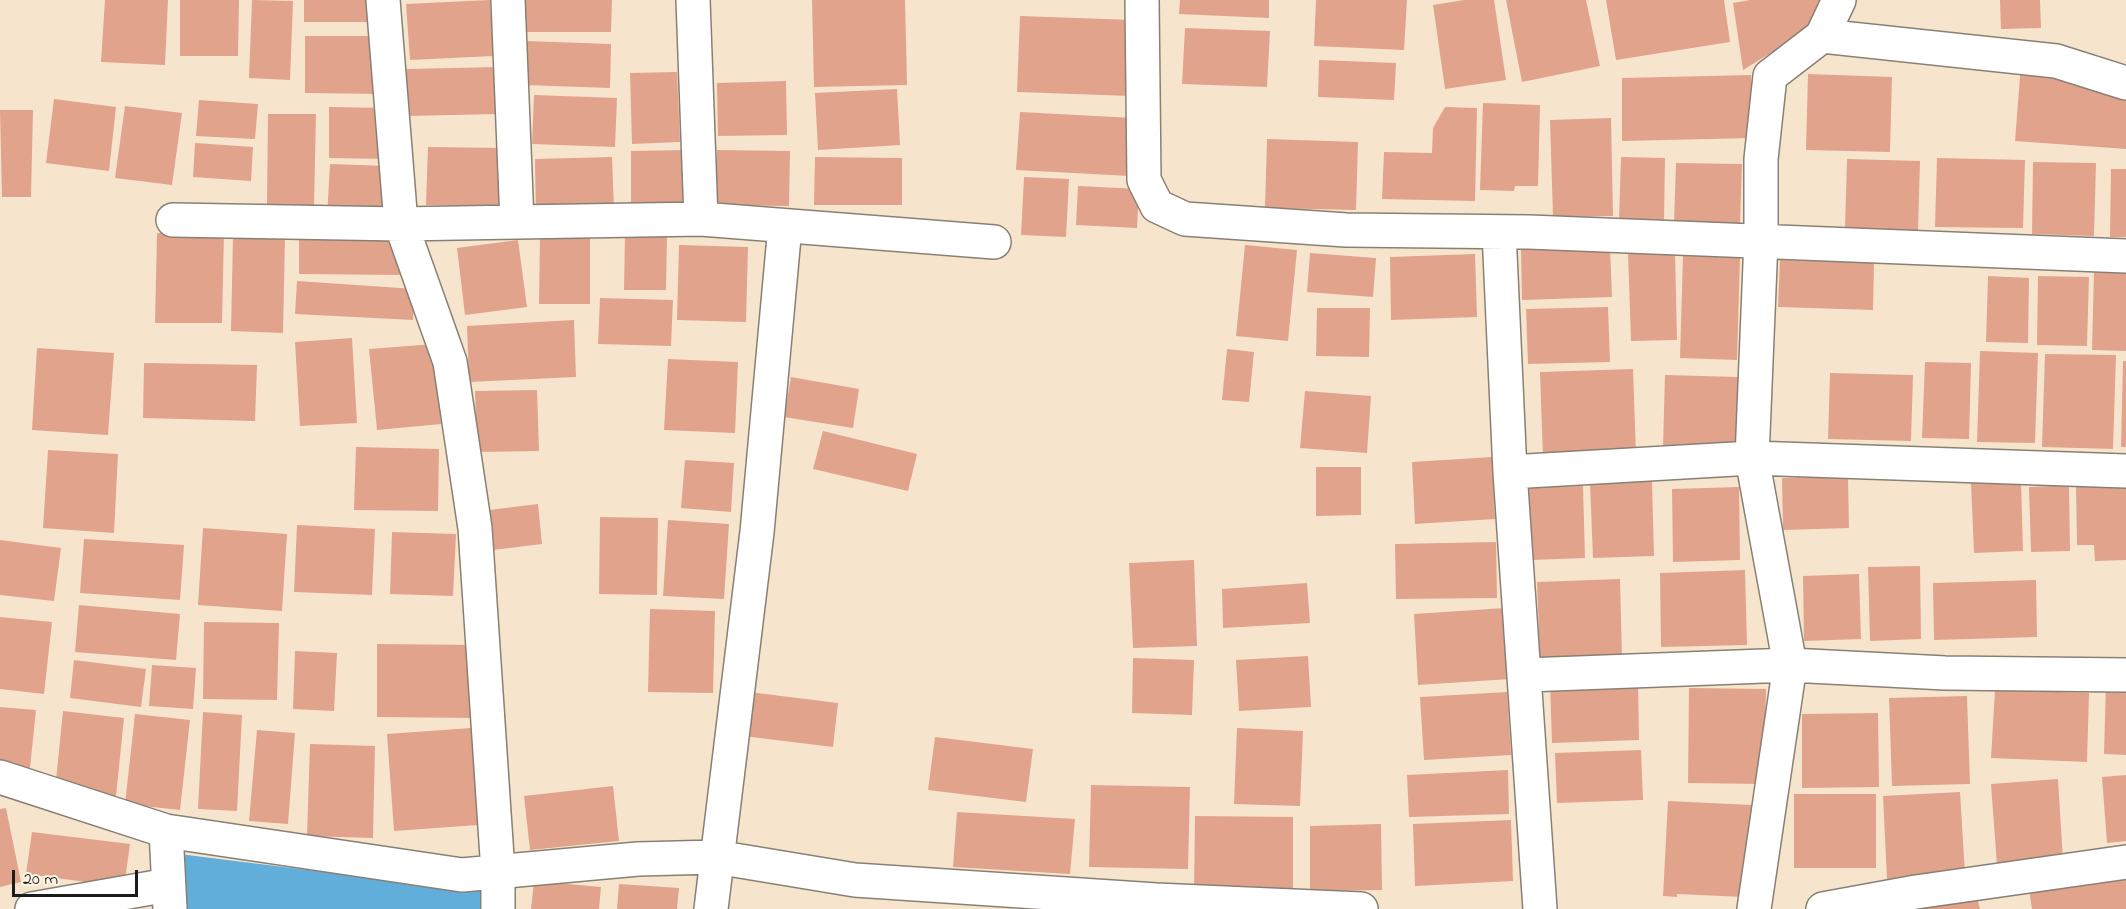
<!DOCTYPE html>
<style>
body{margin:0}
#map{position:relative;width:2126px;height:909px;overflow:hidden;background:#f6e5cc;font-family:"Indie Flower",sans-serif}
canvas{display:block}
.scale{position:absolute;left:12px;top:870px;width:126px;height:27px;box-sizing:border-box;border:3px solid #1c1c1c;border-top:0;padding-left:8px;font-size:18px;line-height:21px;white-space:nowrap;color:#1c1c1c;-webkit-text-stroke:4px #fcf5e5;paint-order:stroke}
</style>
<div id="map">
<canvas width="2126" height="909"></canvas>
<div class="scale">20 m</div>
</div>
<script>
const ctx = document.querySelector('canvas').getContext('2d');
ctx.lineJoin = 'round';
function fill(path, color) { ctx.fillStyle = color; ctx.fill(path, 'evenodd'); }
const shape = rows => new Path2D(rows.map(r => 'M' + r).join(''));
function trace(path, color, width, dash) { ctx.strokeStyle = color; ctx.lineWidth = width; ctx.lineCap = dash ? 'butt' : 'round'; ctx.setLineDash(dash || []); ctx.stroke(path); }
const water = shape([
 [171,853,492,893,492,909,175,909]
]);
const building = shape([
 [105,0,168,0,165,65,101,62],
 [180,0,239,0,238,56,180,56],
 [252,0,293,1,290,80,249,78],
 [304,0,374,0,374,22,304,22],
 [490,0,493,56,410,60,406,4],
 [520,0,612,0,611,32,519,32],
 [812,0,905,0,907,85,814,87],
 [1180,0,1269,0,1269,18,1179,14],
 [1316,0,1407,0,1404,50,1314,46],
 [1464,0,1494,0,1506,80,1445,89,1433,5],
 [1506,0,1586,0,1600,66,1522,82],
 [1606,0,1724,0,1730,42,1616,60],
 [1750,0,1819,0,1824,20,1743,70,1733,3],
 [2000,0,2040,0,2041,28,2001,29],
 [1020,16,1134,20,1131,96,1017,92],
 [1185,28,1270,31,1267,87,1182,84],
 [305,36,383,36,382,94,305,93],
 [526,41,611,44,610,88,524,85],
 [1319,60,1396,63,1394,100,1318,97],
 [2021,64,2126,99,2126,149,2015,141],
 [497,67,498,114,407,116,407,69],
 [677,72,680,142,632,144,630,73],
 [1808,74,1892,77,1890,152,1806,150],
 [1751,75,1752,138,1622,141,1622,78],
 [786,81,787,135,718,136,717,83],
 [897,89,900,145,818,150,815,93],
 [534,95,617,98,615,147,532,144],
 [54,99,116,107,109,171,46,163],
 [199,100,258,104,255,139,196,136],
 [1483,103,1540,105,1538,186,1515,186,1514,191,1480,190],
 [125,106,182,113,172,185,115,178],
 [329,107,387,108,386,159,329,158],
 [1445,107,1477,108,1475,201,1382,199,1384,152,1432,153,1433,128],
 [0,110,33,110,31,197,2,197],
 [1020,112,1134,118,1130,176,1016,170],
 [268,114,316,114,314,206,267,205],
 [1611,118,1613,216,1553,217,1550,120],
 [1267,139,1358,142,1356,210,1265,208],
 [195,143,253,147,251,181,193,177],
 [428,147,506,148,505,206,426,205],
 [686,150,686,212,631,212,631,151],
 [717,150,790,151,789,206,716,205],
 [612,157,614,211,536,213,535,159],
 [815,157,902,158,902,205,814,205],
 [1621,157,1665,158,1664,220,1619,219],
 [1937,158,2025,160,2023,228,1935,227],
 [1847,159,1920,161,1918,231,1845,230],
 [2033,162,2096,163,2094,236,2032,234],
 [1676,163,1742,164,1740,224,1674,223],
 [330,164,388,166,386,221,327,218],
 [2111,169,2126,169,2126,237,2110,237],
 [1024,177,1069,179,1066,237,1021,235],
 [1078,186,1139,189,1137,228,1076,225],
 [299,231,404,232,403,275,299,274],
 [157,233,224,233,222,323,155,323],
 [625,234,667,234,666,290,624,290],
 [233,236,285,237,283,333,231,331],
 [540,237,590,238,590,304,539,304],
 [518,240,527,307,465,315,457,248],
 [679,245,748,247,746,322,677,320],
 [1245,245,1297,250,1288,341,1236,336],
 [1610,247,1612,297,1522,300,1521,250],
 [1675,251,1677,340,1631,341,1628,253],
 [1310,253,1376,258,1373,297,1307,292],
 [1475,254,1477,317,1391,320,1390,257],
 [1683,255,1740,256,1737,360,1680,358],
 [1780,260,1874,262,1873,310,1778,307],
 [2094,270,2126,271,2126,351,2092,350],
 [1988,276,2029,278,2028,343,1986,342],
 [2038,276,2089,277,2087,346,2037,345],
 [297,281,415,289,413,320,295,314],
 [600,298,673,300,671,346,598,344],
 [1608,307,1610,362,1528,364,1526,309],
 [1317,308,1370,308,1369,357,1316,356],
 [574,320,576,377,469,382,467,326],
 [352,338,357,423,300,426,295,342],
 [434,344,441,424,377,430,369,349],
 [37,348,114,353,108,435,32,430],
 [1227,349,1254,352,1249,402,1222,400],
 [1980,351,2038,353,2035,443,1977,442],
 [2045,354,2116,355,2113,449,2042,447],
 [668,359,738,362,735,433,664,430],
 [2123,361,2126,361,2126,447,2121,447],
 [1925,362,1971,363,1969,439,1922,438],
 [144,363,257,365,255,421,143,418],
 [1633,369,1636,456,1543,458,1540,372],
 [1830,373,1913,375,1911,441,1828,439],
 [1665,375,1738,377,1736,449,1663,447],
 [791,377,859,389,853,428,784,417],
 [537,390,539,451,477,452,475,391],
 [1305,391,1371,396,1367,453,1300,448],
 [823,431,917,454,908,491,813,469],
 [356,447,439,449,438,511,354,510],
 [48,450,118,454,114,533,43,528],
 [1492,457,1495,519,1415,524,1412,462],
 [685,460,734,463,731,512,681,508],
 [1316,467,1361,467,1361,515,1316,516],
 [1848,476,1849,528,1783,530,1782,478],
 [1652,481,1654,556,1593,558,1590,483],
 [2021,481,2023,551,1974,553,1971,483],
 [2126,481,2126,560,2095,561,2094,545,2077,545,2076,487,2102,486],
 [2069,485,2070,551,2031,552,2029,487],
 [1583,486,1585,558,1531,560,1528,487],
 [1739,487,1740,560,1673,562,1672,489],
 [538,504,542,544,493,550,489,510],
 [600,517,658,518,657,595,599,594],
 [668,520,729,524,724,599,663,596],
 [297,525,375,529,372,595,294,592],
 [203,528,287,534,282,611,198,605],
 [392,532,456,534,453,596,390,594],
 [84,539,184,545,180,600,80,593],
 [0,540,61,548,54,601,0,595],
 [1496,542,1497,598,1396,599,1395,544],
 [1194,560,1197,646,1133,648,1129,563],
 [1920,566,1921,639,1870,641,1868,567],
 [1745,570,1747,645,1661,647,1660,573],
 [1859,574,1861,639,1804,641,1803,576],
 [1620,579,1622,658,1540,660,1537,582],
 [2036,580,2037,637,1934,640,1933,583],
 [1307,583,1310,623,1223,628,1222,589],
 [79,605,180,614,176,660,75,652],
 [1505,608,1510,679,1418,685,1414,614],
 [650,609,715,611,713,693,648,692],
 [0,617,52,622,44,694,0,689],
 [204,622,279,623,277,700,203,699],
 [377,644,477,645,476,718,377,717],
 [295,651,337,653,334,711,293,709],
 [1308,656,1311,707,1239,711,1236,660],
 [1133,658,1194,660,1192,715,1132,713],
 [74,660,146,669,141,707,70,698],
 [152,665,196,668,193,709,149,706],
 [1638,681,1639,740,1552,743,1550,683],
 [2106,684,2126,685,2126,755,2104,754],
 [1689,688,1766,689,1764,784,1688,783],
 [1995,690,2089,693,2087,762,1991,758],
 [741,691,838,703,833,747,735,735],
 [1507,692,1511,755,1424,760,1420,697],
 [1967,696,1970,784,1892,786,1889,698],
 [0,707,36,710,30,768,0,765],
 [63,711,124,718,116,796,55,790],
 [203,712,242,715,237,811,198,809],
 [1878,713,1879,787,1802,788,1802,714],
 [135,714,190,720,180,810,125,804],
 [485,727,492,824,394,831,387,734],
 [1237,728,1303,731,1300,806,1234,804],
 [257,730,295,733,288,824,249,821],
 [935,737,1033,749,1026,802,928,790],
 [310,744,375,746,373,838,307,836],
 [1641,750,1643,800,1557,803,1555,753],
 [1508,770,1509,814,1409,817,1407,775],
 [2126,775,2126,841,2107,843,2102,777],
 [2058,779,2063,860,1997,865,1991,784],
 [1091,785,1190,787,1188,869,1089,867],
 [613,786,619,841,530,850,524,796],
 [1960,792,1965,874,1887,879,1883,796],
 [1794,794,1876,794,1876,868,1794,868],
 [1668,801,1752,805,1744,897,1677,894,1677,897,1663,896],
 [6,808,21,882,0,887,0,809],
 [957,812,1075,819,1070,874,953,867],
 [1195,816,1293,817,1293,891,1194,891],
 [1511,820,1513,881,1415,886,1413,824],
 [1381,824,1382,890,1310,891,1310,826],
 [32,832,130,844,124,887,26,874],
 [2126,874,2126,909,2032,909,2029,889],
 [534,881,601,887,599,909,531,909],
 [619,884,679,888,677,909,617,909],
 [1976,894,1980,909,1918,909,1918,908]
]);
const street = shape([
 [383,0,401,224,450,362,475,528,498,872,498,909],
 [508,0,517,222,701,219],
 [693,0,701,219,994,242],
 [1142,0,1144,180,1157,206,1185,219,1346,230,1529,232,2126,256],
 [1839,0,1822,36,2056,61,2126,83],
 [1822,36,1770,76,1761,159,1761,240,1752,458,1790,665,1945,673,2126,675],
 [173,220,401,224,517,222],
 [1499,232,1510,472],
 [1526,675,1790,665,1754,909],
 [0,777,166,831,462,875,638,859,716,857,855,880,1156,900,1361,909],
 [166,831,170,909],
 [32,909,168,885],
 [711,909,757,532,785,226],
 [1540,909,1510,472,1752,458,2126,471],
 [1823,909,1916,892,2126,862]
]);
fill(water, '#61aeda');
fill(building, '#e2a38d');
trace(street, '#898074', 36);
trace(street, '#fff', 33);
</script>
